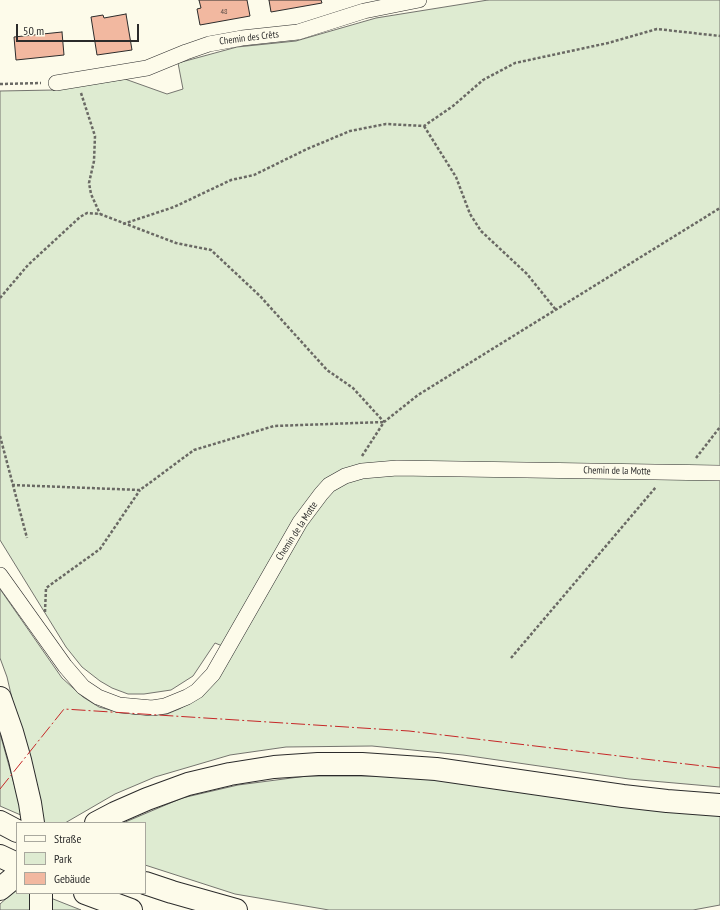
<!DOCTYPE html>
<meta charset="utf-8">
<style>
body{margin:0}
#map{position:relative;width:720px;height:910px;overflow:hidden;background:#fdfbea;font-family:"PT Sans Narrow",sans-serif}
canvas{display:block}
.legend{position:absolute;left:16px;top:822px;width:130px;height:72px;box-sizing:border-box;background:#fdfbea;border:1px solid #a9a89e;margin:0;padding:5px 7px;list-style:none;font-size:12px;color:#2b2b2b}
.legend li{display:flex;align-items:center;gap:8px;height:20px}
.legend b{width:20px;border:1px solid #a9a89e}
.scale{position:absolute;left:16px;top:24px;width:123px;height:18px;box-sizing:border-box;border:2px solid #2b2b2b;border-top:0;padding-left:5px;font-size:12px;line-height:14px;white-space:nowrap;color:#2b2b2b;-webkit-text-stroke:3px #fdfbea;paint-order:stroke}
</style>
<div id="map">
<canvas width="720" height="910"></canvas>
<ul class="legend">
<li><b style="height:5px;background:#fdfbea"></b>Straße</li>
<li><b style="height:11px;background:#deebd1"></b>Park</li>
<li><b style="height:11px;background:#f2b8a0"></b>Gebäude</li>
</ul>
<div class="scale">50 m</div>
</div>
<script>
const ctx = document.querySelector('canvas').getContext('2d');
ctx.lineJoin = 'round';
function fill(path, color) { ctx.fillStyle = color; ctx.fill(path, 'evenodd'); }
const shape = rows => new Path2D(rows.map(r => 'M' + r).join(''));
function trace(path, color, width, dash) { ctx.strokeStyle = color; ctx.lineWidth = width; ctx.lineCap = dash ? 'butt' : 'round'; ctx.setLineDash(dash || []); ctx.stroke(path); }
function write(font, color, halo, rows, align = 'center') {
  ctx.font = font + ' "PT Sans Narrow",sans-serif'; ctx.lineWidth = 3; ctx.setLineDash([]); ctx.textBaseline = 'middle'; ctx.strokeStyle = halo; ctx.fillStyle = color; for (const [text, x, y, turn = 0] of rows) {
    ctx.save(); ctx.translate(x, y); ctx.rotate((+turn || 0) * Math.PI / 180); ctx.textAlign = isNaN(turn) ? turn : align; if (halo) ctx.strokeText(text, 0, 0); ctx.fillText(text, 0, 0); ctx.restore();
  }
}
const green = shape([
 [488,0,720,0,720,787,629,779,463,755,372,746,286,747,230,755,155,777,115,794,65,823,41,823,7,677,0,658,0,589,62,678,83,697,99,707,114,711,134,714,152,715,167,714,179,709,194,701,232,650,215,643,193,676,171,690,144,694,128,694,112,688,100,681,82,667,66,647,0,540,0,91,54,90,125,79,167,94,183,89,178,63,237,47,296,41,376,18,488,0],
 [0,735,1,737,23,816,0,806,0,735],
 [307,776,378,776,450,781,720,815,720,905,693,910,329,910,235,894,145,865,145,823,123,823,182,798,238,785,307,776],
 [17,889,17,893,38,893,81,910,0,910,0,904,17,889]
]);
const building = shape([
 [199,0,247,0,250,16,200,25,197,9,201,8,199,0],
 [269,0,321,0,322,3,271,12,269,0],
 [126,14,132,50,97,55,91,17,103,15,104,18,126,14],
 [62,32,64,55,16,60,14,37,62,32]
]);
const path = shape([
 [0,84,41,83],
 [81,93,95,136,94,161,89,183,91,194,100,214],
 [424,126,456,177,470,214,481,231,527,274,556,310],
 [123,224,174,207,231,180,254,175,307,149,350,131,386,124,424,126,453,106,483,80,515,63,608,43,657,29,720,36],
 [0,298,28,265,80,217,87,213,100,214,176,243,211,250,260,296,327,370,353,388,384,422],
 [0,436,27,538],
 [362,456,384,422,418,395,720,208],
 [696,458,720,427],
 [12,485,140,490,194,450,274,426,384,422],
 [45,612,46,588,100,549,140,490],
 [511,658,656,487]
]);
const street = shape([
 [56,83,147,68,186,52,209,44,242,38,298,32,364,11,419,0],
 [0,575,65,666,83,687,98,697,119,705,152,708,165,706,187,697,197,691,213,674,300,522,321,494,329,485,345,476,362,471,397,468,720,473]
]);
const highway = shape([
 [0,698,12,732,20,760,30,803,33,823],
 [0,822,17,831],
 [96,823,115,813,147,799,188,784,230,774,274,767,318,764,362,764,436,769,623,796,667,801,720,805],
 [0,856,17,864],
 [145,883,172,892,236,910],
 [0,889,17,875],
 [41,893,41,910],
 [85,893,131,910]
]);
const power = shape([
 [0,789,64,709,409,731,720,768]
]);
const numberNames = [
 ["48",224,12]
];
const streetNames = [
 ["Chemin des Crêts",249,38,-7],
 ["Chemin de la Motte",617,471,1],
 ["Chemin de la Motte",297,531,-57]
];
fill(green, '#deebd1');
trace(green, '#74746e', 1);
fill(building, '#f2b8a0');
trace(building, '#2b2b2b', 1);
trace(street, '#2b2b2b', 16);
trace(highway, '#2b2b2b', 24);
trace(path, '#6a6964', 2.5, [3, 2]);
trace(street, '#fdfbea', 15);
trace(highway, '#fdfbea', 22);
trace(power, '#c62828', 1, [14, 3, 2, 3]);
write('8px', '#5d4e48', null, numberNames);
write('10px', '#2b2b2b', '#fdfbea', streetNames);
</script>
